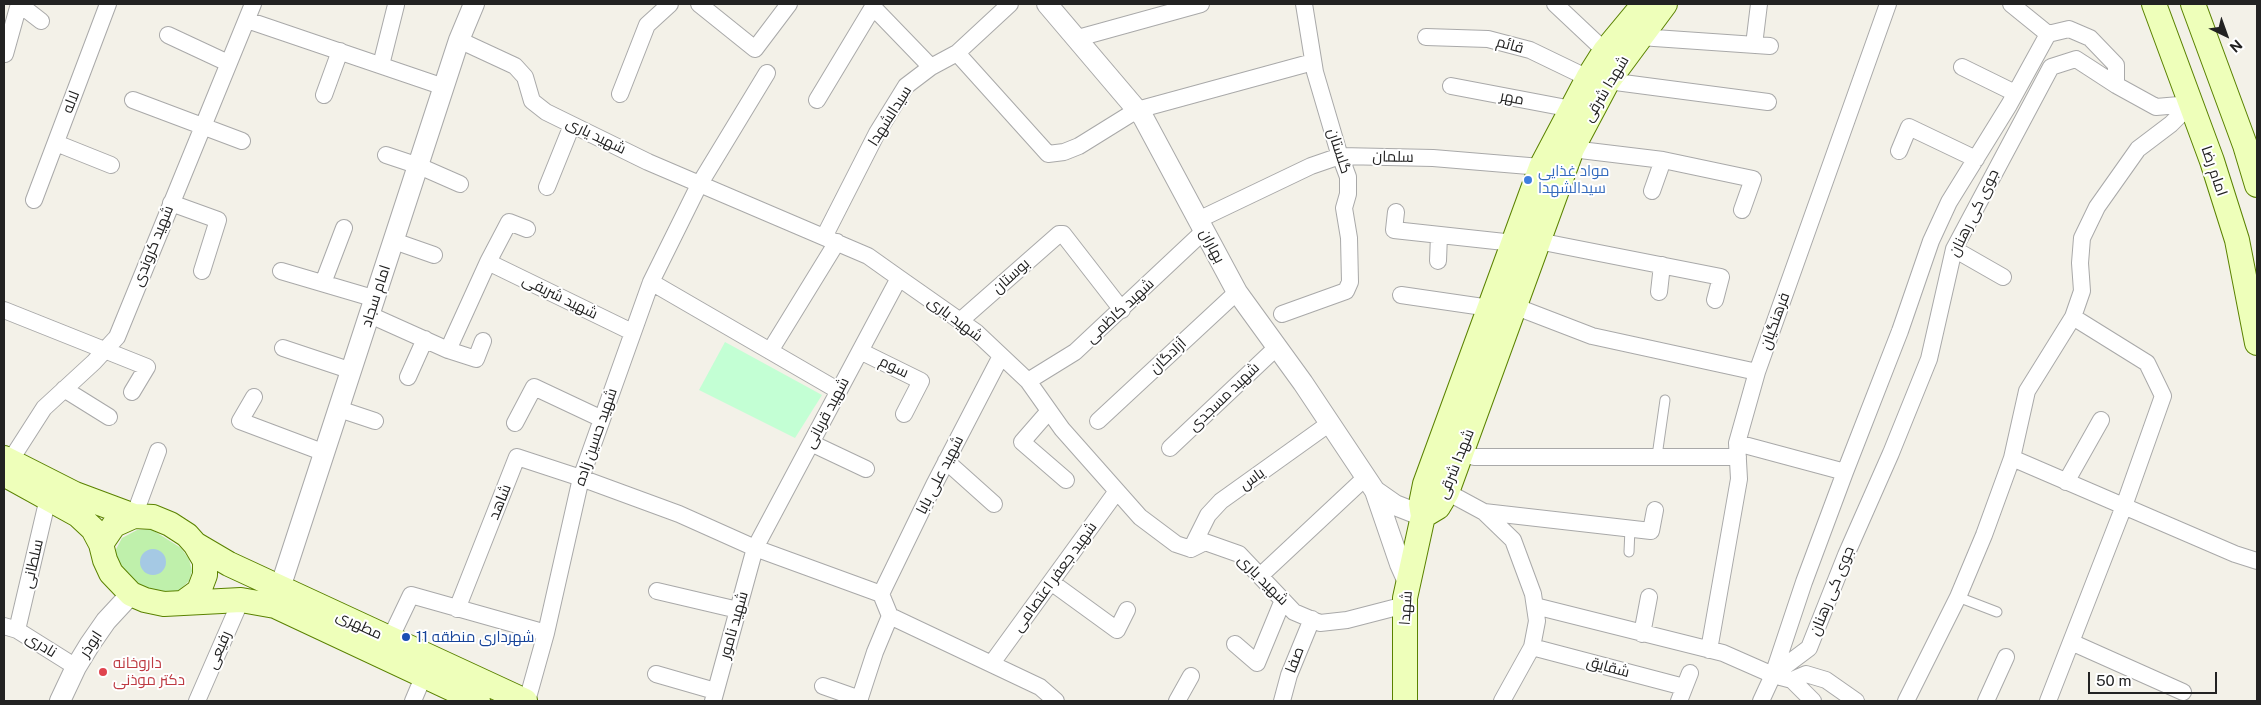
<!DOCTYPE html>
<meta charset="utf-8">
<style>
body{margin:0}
#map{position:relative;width:2261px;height:705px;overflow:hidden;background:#f3f1e8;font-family:"Public Sans",sans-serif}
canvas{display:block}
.frame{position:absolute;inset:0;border:5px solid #222;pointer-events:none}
.north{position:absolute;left:2201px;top:10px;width:50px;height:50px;-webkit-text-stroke:4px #fff;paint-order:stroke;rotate:138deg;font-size:14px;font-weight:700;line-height:20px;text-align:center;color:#222}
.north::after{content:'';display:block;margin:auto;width:18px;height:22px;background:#222;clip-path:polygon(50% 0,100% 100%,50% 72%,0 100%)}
.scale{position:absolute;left:2088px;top:672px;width:129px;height:22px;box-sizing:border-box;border:2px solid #222;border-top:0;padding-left:6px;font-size:15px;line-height:18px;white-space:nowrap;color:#222;-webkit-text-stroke:4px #fff;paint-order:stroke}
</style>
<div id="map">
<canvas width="2261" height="705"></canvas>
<div class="frame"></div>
<div class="north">N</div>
<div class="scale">50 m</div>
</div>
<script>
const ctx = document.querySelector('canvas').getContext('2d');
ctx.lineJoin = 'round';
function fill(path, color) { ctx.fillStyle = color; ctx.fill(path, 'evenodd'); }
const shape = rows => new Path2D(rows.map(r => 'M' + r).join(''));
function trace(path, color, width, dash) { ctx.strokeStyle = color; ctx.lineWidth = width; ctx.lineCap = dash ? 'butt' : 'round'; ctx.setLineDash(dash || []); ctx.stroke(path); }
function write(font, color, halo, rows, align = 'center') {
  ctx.font = font + ' "Public Sans",Cairo,sans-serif'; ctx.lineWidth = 4; ctx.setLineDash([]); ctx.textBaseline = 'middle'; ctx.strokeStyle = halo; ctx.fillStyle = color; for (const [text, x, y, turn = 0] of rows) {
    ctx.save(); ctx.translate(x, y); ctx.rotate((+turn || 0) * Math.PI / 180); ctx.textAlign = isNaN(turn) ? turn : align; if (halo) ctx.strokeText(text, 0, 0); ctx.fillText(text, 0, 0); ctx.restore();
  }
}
const grass = shape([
 [151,529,181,548,189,559,192,571,189,581,174,595,142,590,116,566,114,553,122,538,137,530]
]);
const park = shape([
 [725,342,822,395,795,438,699,390]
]);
const water = shape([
 '140 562a13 13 0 1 1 26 0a13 13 0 1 1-26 0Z'
]);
const service = shape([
 [1657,456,1665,400],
 [1629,552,1630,528],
 [1958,597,1997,612]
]);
const minor = shape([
 [19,4,41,21],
 [699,4,755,49,789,4],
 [1555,4,1605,51],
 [2011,4,2048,34],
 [247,20,444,87],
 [168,35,228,63],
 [1426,37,1488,39,1530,50,1588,78],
 [1640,37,1770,46],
 [1078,38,1201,4],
 [459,40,515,66,525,77,532,101,546,112,648,162,868,256,899,278,976,332,1028,381,1062,429,1140,517,1176,544,1191,549,1205,542,1239,554,1294,612,1320,623,1347,620,1405,605],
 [1754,45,1759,4],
 [957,53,1048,154,1064,152,1079,146,1137,110,1313,62],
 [5,54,19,4],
 [381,65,396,5],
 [1962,67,2015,93],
 [1608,81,1768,102],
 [1451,86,1572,109],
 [620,94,647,25,670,4],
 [324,95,340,51],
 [133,100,242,141],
 [817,100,873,7,931,67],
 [56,143,111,165],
 [1572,149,1663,160,1753,179,1742,210],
 [1899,151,1909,127,1976,159],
 [386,155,419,166,460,184],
 [547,187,572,125],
 [1652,191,1663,160],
 [34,200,108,4],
 [171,203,218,220,202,271],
 [1396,212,1394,230,1514,243],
 [1198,220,1311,166,1340,156,1433,158,1541,167],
 [824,237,877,133,906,86,931,67,957,53,1010,4],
 [394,241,434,255],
 [1538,241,1721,277,1715,300],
 [1954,249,2003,277],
 [1438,261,1439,235],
 [488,262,632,332],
 [281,271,376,299],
 [651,282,839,391],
 [323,283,344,228],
 [1659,292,1662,265],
 [1401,295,1490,308],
 [1514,306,1592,336,1757,372],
 [4,310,147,367,132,392],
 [1282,314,1346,291,1350,282,1349,238,1344,208,1348,194,1348,177,1338,150,1315,72,1304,4],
 [370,315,448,350,476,359,483,341],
 [960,321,1059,234,1063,234,1122,310],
 [283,348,352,371],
 [448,350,488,262,509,222,527,229],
 [770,351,837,242],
 [860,351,921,381,904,414],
 [408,377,425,339],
 [1028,381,1075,352,1204,231],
 [64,389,109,417],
 [254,397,240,421,325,453],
 [339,409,375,421],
 [1049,411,1022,442,1066,480],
 [1098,421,1237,292],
 [515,423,534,387,602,419],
 [811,443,866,469],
 [1737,443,1845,472],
 [1170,448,1277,347],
 [1462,453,1474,457,1738,457],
 [2012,458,2235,554,2257,561],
 [10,461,44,408,94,362,117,337,253,4],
 [946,461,994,504],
 [2066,482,2101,420],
 [1447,492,1484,512,1513,540,1533,594,1537,621,1532,647,1502,701],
 [1484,512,1651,531,1655,510],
 [134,516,158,451],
 [1191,549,1208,515,1221,501,1330,423],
 [1260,576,1366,477],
 [1051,582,1117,630,1127,610],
 [657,591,738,610],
 [881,594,934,485,1001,356],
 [1535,606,1723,653,1773,675,1792,680,1813,701],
 [457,609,517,457,581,478,679,514,755,548,881,594,890,616,875,652,859,701],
 [890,616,1040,687,1056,701],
 [4,626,17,630,76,667],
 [17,630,48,498],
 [1642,634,1649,597],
 [390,639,411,595,546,633],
 [2071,642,2183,692],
 [1235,644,1257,663,1283,600],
 [1532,647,1684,687],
 [1709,650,1739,479,1737,443,1757,372,1888,4],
 [992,663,1117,491],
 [656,674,715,691],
 [1773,675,1809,648,1846,555,1891,453,1929,359,1954,249,2051,67,2076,59,2116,85,2156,107,2191,104],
 [1792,680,1806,674,1826,680,1856,701],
 [823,686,860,699],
 [197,701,241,600],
 [413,701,424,675],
 [527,701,546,633,581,478,651,282,699,185,767,73],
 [713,701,755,548,899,278],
 [1177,701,1191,676],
 [1282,701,1289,675,1312,619],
 [1679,701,1690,673],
 [1761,701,1773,675,1804,582,1845,472,1900,331,1931,241,1949,202,2009,105,2048,34,2069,29,2090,38,2116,65,2116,85],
 [1906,701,1958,597,1984,535,2012,458,2027,391,2073,317,2082,291,2080,263,2082,238,2097,207,2138,149,2171,124,2191,104],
 [1986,701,2006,657],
 [2048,701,2124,506,2163,396,2147,363,2073,317]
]);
const tertiary = shape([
 [1047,4,1143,117,1237,292,1303,383,1375,491,1400,564,1408,582],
 [1375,491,1395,505,1423,516],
 [280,588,459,40,474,4],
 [60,701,76,667,90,644,106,621,131,594]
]);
const secondary = shape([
 [2154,4,2212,161,2237,240,2257,343],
 [2193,4,2245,145,2257,185],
 [4,458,75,494,134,516],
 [4,474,78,515,93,529,101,544,105,560,111,573,131,594,145,600,164,604,241,600,275,606,478,701],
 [1423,516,1438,507,1447,492,1572,149,1608,81,1665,4],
 [101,544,114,525,134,516,153,517,170,524,187,535,195,544,205,561,205,575,199,591,184,602],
 [195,544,229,564,525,701],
 [1405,701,1405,598,1423,516,1421,504,1425,484,1541,167,1588,78,1605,51,1644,4]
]);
const markers = [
 [1528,180,5,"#3f7fe0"],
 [406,637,5,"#1a4fb4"],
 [103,672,5,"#e0444e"]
];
const streetNames = [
 ["قائم",1510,45,16],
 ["شهدا شرقی",1606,89,-59],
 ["مهر",1512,98,11],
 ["لاله",71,102,-69],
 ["سیدالشهدا",890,116,-58],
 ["شهید یاری",596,136,26],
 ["گلستان",1339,151,72],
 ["سلمان",1393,157,1],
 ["امام رضا",2214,171,71],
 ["جوی کی رهنان",1974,213,-64],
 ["شهید کروندی",153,246,-68],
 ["بهاران",1212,246,62],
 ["بوستان",1011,276,-42],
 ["امام سجاد",376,296,-72],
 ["شهید شریفی",560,297,26],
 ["شهید کاظمی",1120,311,-43],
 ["شهید یاری",955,319,37],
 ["فرهنگیان",1775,321,-70],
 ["آزادگان",1168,356,-43],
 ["سوم",894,367,26],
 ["شهید مسجدی",1224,397,-44],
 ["شهید قربانی",827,413,-62],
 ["شهید حسین زاده",596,437,-71],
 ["شهدا شرقی",1456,464,-68],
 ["شهید علی بابا",940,475,-63],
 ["یاس",1252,479,-36],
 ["شاهد",500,502,-68],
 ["سلطانی",33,564,-77],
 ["شهید جعفر اعتصامی",1055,577,-54],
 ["شهید یاری",1263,580,45],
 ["جوی کی رهنان",1832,591,-68],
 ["شهدا",1406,608,-86],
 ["مطهری",359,625,25],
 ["شهید نامور",734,625,-74],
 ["ابوذر",91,644,-57],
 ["نادری",41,645,32],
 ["رفیعی",219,650,-67],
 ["صفا",1295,660,-69],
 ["شقایق",1608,667,15]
];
const shopNames = [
 ["مواد غذایی",1538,171],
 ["سیدالشهدا",1538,188]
];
const transitNames = [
 ["شهرداری منطقه 11",416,637]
];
const healthNames = [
 ["داروخانه",113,663],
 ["دکتر موذنی",113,680]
];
fill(grass, '#bff0ab');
fill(park, '#c3ffd4');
fill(water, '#a5c9e4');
trace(service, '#a9a9a9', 11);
trace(minor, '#a9a9a9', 18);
trace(tertiary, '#a9a9a9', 22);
trace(secondary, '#5a8200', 26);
trace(service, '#fff', 9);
trace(minor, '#fff', 16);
trace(tertiary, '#fff', 20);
trace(secondary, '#eeffba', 24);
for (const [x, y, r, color] of markers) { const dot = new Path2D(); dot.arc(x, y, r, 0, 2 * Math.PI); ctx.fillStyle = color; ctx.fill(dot); trace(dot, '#fff', 2); }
write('15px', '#222', '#fff', streetNames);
write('15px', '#366cbe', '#fff', shopNames, 'left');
write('15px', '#164399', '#fff', transitNames, 'left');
write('15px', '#be3a42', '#fff', healthNames, 'left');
</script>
